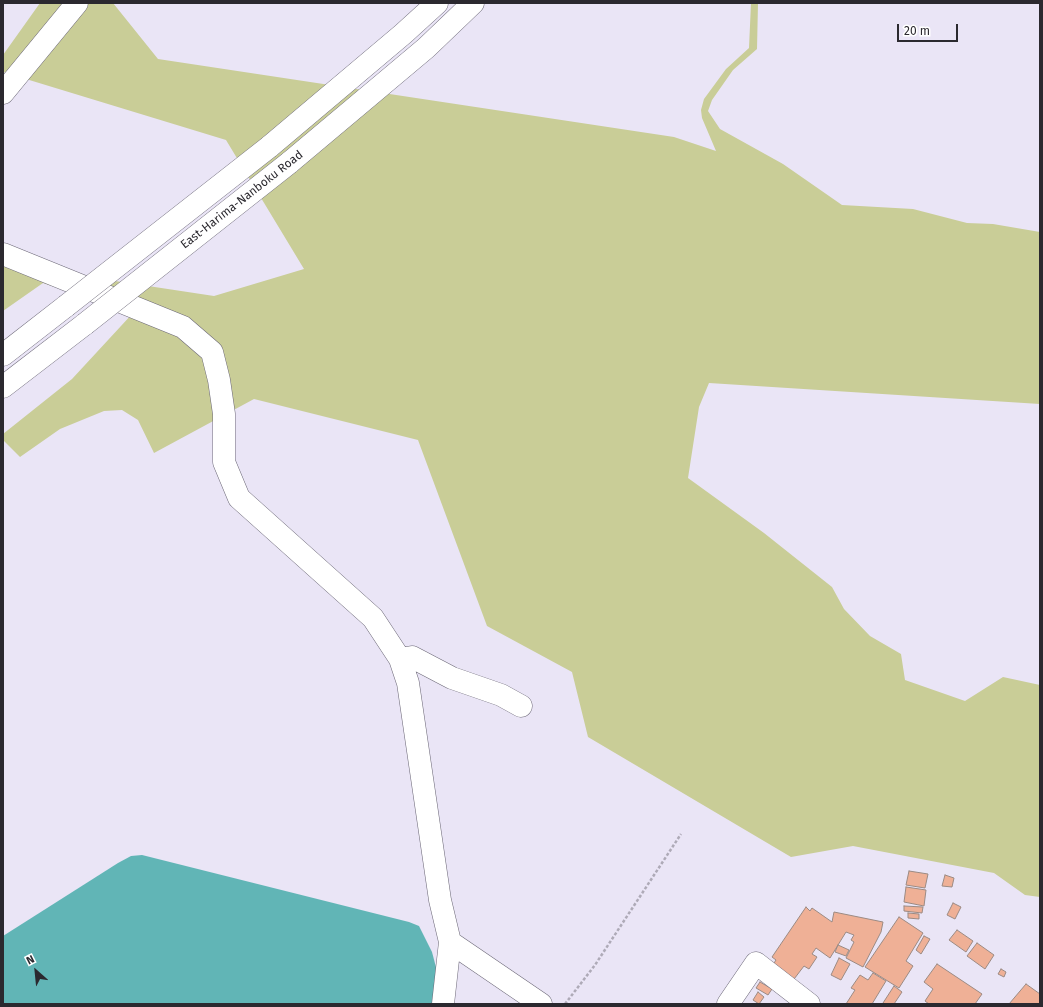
<!DOCTYPE html>
<style>
body{margin:0}
#map{position:relative;width:1043px;height:1007px;overflow:hidden;background:#eae5f6;font-family:"Fira Sans",sans-serif}
canvas{display:block}
.frame{position:absolute;inset:0;border:4px solid #2b292f;pointer-events:none}
.north{position:absolute;left:16px;top:951px;width:40px;height:40px;-webkit-text-stroke:3px #fff;paint-order:stroke;rotate:333deg;font-size:11px;font-weight:700;line-height:16px;text-align:center;color:#2b292f}
.north::after{content:'';display:block;margin:auto;width:14px;height:18px;background:#2b292f;clip-path:polygon(50% 0,100% 100%,50% 72%,0 100%)}
.scale{position:absolute;left:897px;top:24px;width:61px;height:18px;box-sizing:border-box;border:2px solid #2b292f;border-top:0;padding-left:5px;font-size:12px;line-height:14px;white-space:nowrap;color:#2b292f;-webkit-text-stroke:3px #fff;paint-order:stroke}
</style>
<div id="map">
<canvas width="1043" height="1007"></canvas>
<div class="frame"></div>
<div class="north">N</div>
<div class="scale">20 m</div>
</div>
<script>
const ctx = document.querySelector('canvas').getContext('2d');
ctx.lineJoin = 'round';
function fill(path, color) { ctx.fillStyle = color; ctx.fill(path, 'evenodd'); }
const shape = rows => new Path2D(rows.map(r => 'M' + r).join(''));
function trace(path, color, width, dash) { ctx.strokeStyle = color; ctx.lineWidth = width; ctx.lineCap = dash ? 'butt' : 'round'; ctx.setLineDash(dash || []); ctx.stroke(path); }
function write(font, color, halo, rows, align = 'center') {
  ctx.font = font + ' "Fira Sans",sans-serif'; ctx.lineWidth = 3; ctx.setLineDash([]); ctx.textBaseline = 'middle'; ctx.strokeStyle = halo; ctx.fillStyle = color; for (const [text, x, y, turn = 0] of rows) {
    ctx.save(); ctx.translate(x, y); ctx.rotate((+turn || 0) * Math.PI / 180); ctx.textAlign = isNaN(turn) ? turn : align; if (halo) ctx.strokeText(text, 0, 0); ctx.fillText(text, 0, 0); ctx.restore();
  }
}
const green = shape([
 [40,3,113,3,158,59,674,137,716,151,702,118,701,110,704,99,726,69,749,48,751,3,758,3,757,49,733,70,712,100,708,111,720,129,783,164,842,205,913,209,967,223,993,224,1040,232,1040,404,709,383,699,407,688,478,764,533,832,587,844,609,870,636,901,654,905,680,965,701,1003,677,1040,685,1040,897,1025,895,994,873,853,846,791,857,588,737,572,672,487,626,418,440,254,399,154,453,138,420,122,410,104,411,60,429,20,457,3,440,3,434,72,379,133,313,43,283,3,311,3,264,214,296,304,269,226,140,3,72,3,55]
]);
const water = shape([
 [142,855,409,922,419,926,432,952,437,971,433,1004,3,1004,3,936,118,863,131,856]
]);
const building = shape([
 [909,871,928,874,925,888,906,885,909,871],
 [945,875,954,878,952,887,942,886,945,875],
 [906,887,926,890,924,906,904,902,906,887],
 [953,903,961,907,955,919,947,915,953,903],
 [904,906,923,907,922,913,904,911,904,906],
 [806,907,810,911,812,908,832,922,834,912,883,922,881,932,863,967,846,958,854,942,851,940,854,935,846,932,830,958,816,948,812,954,817,957,809,969,804,966,791,983,770,969,776,960,772,957,806,907],
 [908,913,919,914,919,919,908,918,908,913],
 [899,917,923,933,906,961,913,966,899,988,865,967,899,917],
 [957,930,973,941,966,952,949,940,957,930],
 [924,936,930,939,921,954,916,950,924,936],
 [977,943,994,955,985,969,967,956,977,943],
 [838,945,849,950,846,956,835,952,838,945],
 [839,958,850,964,841,980,831,975,839,958],
 [937,964,982,994,975,1004,929,1004,925,1001,933,989,924,982,937,964],
 [1001,969,1006,972,1004,977,998,974,1001,969],
 [873,973,886,981,872,1004,846,1004,855,990,851,988,860,975,868,980,873,973],
 [760,982,772,989,768,995,756,988,760,982],
 [1026,984,1040,994,1040,1004,1009,1004,1026,984],
 [894,986,902,992,894,1004,885,1004,883,1003,894,986],
 [758,992,764,997,759,1004,753,1000,758,992]
]);
const path = shape([
 [565,1004,595,965,681,834]
]);
const minor = shape([
 [3,93,77,3],
 [3,254,183,327,212,352,219,380,224,414,224,462,239,498,373,618,400,659,408,683,440,900,450,942,443,1004],
 [400,659,412,657,452,678,501,695,521,706],
 [450,942,541,1004],
 [728,1004,756,963,809,1004]
]);
const highway = shape([
 [269,147,403,34,437,3],
 [289,163,426,48,473,3],
 [3,355,66,306],
 [3,387,85,324]
]);
const highwayBridge = shape([
 [66,306,269,147],
 [85,324,289,163]
]);
const streetNames = [
 ["East-Harima-Nanboku Road",242,200,-38]
];
fill(green, '#c9cd97');
fill(water, '#61b5b6');
fill(building, '#efb096');
trace(building, '#9b8a83', 1);
trace(minor, '#6c6877', 23);
trace(highway, '#6c6877', 23);
trace(path, '#aeaab7', 2.5, [3, 2]);
trace(minor, '#fff', 22);
trace(highway, '#fff', 22);
trace(highwayBridge, '#6c6877', 23, []);
trace(highwayBridge, '#fff', 22);
write('12px', '#2b292f', '#fff', streetNames);
</script>
